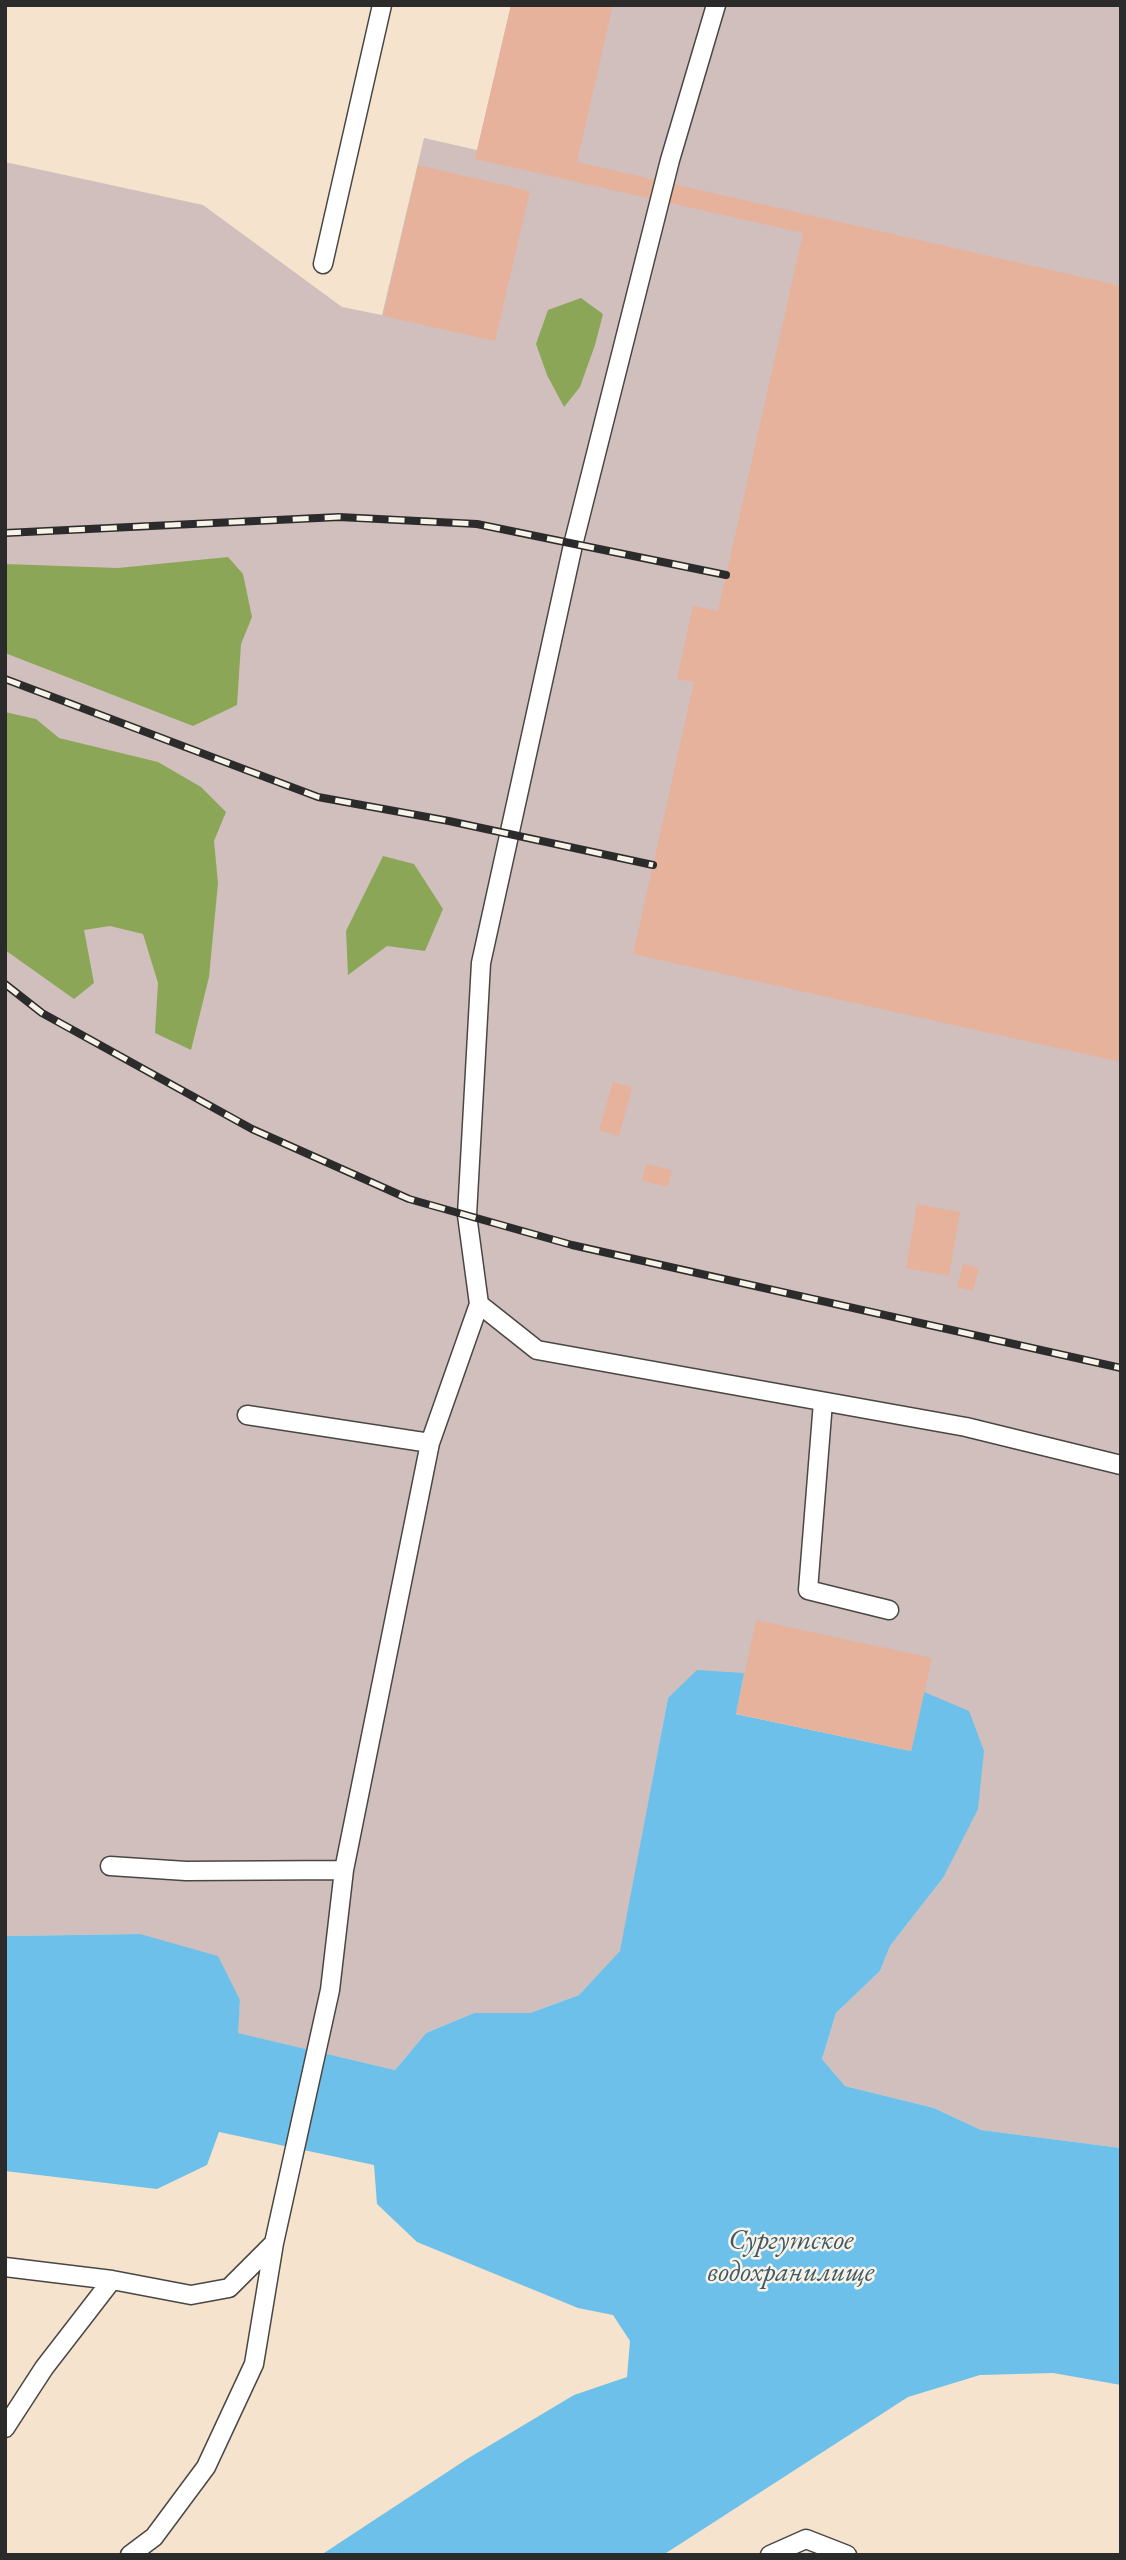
<!DOCTYPE html>
<meta charset="utf-8">
<style>
body{margin:0}
#map{position:relative;width:1126px;height:2560px;overflow:hidden;background:#f5e3cd;font-family:"EB Garamond",serif}
canvas{display:block}
.frame{position:absolute;inset:0;border:7px solid #2b2b2b;pointer-events:none}
</style>
<div id="map">
<canvas width="1126" height="2560"></canvas>
<div class="frame"></div>
</div>
<script>
const ctx = document.querySelector('canvas').getContext('2d');
ctx.lineJoin = 'round';
function fill(path, color) { ctx.fillStyle = color; ctx.fill(path, 'evenodd'); }
const shape = rows => new Path2D(rows.map(r => 'M' + r).join(''));
function trace(path, color, width, dash) { ctx.strokeStyle = color; ctx.lineWidth = width; ctx.lineCap = dash ? 'butt' : 'round'; ctx.setLineDash(dash || []); ctx.stroke(path); }
function write(font, color, halo, rows, align = 'center') {
  ctx.font = font + ' "EB Garamond",serif'; ctx.lineWidth = 5; ctx.setLineDash([]); ctx.textBaseline = 'middle'; ctx.strokeStyle = halo; ctx.fillStyle = color; for (const [text, x, y, turn = 0] of rows) {
    ctx.save(); ctx.translate(x, y); ctx.rotate((+turn || 0) * Math.PI / 180); ctx.textAlign = isNaN(turn) ? turn : align; if (halo) ctx.strokeText(text, 0, 0); ctx.fillText(text, 0, 0); ctx.restore();
  }
}
const industrial = shape([
 [511,5,1121,5,1121,2148,981,2130,934,2108,845,2086,822,2059,836,2013,880,1971,890,1946,943,1878,924,1693,911,1751,668,1698,621,1951,579,1995,530,2013,474,2013,426,2033,395,2070,237,2033,240,2000,140,1934,5,1936,5,162,203,205,342,307,382,315,424,138,477,150]
]);
const forest = shape([
 [581,298,603,314,595,345,580,387,564,407,547,375,536,344,548,310],
 [228,557,243,574,252,617,241,644,237,705,193,726,5,653,5,564,118,568],
 [5,712,36,719,59,738,158,762,201,787,226,812,214,841,218,883,209,977,191,1050,155,1033,158,983,143,934,110,926,84,930,94,983,74,999,5,950],
 [383,856,414,864,443,909,425,951,387,946,348,975,346,931]
]);
const water = shape([
 [697,1670,744,1673,736,1714,911,1751,924,1692,969,1711,984,1751,978,1809,943,1878,890,1946,880,1971,836,2013,822,2059,845,2086,934,2108,981,2130,1121,2148,1121,2385,1053,2373,980,2375,908,2397,663,2555,321,2555,467,2459,574,2395,627,2377,630,2341,613,2315,578,2308,417,2242,377,2204,374,2165,219,2132,207,2165,157,2189,5,2171,5,1936,140,1934,218,1956,240,2000,238,2033,395,2070,426,2033,474,2013,530,2013,579,1995,620,1951,668,1698]
]);
const building = shape([
 [511,5,613,5,577,162,1121,286,1121,1062,633,954,694,682,677,679,693,606,718,611,803,233,475,159],
 [418,165,530,191,495,341,383,316],
 [613,1082,632,1087,619,1136,599,1130],
 [646,1164,672,1170,668,1187,642,1181],
 [917,1204,960,1212,949,1276,906,1268],
 [963,1264,979,1268,973,1291,957,1287],
 [756,1620,932,1658,911,1751,736,1714]
]);
const service = shape([
 [716,5,670,160,573,545,481,963,467,1215,479,1304,537,1350,966,1427,1121,1465],
 [323,264,382,5],
 [823,1402,808,1590,889,1610],
 [247,1415,430,1443],
 [110,1866,186,1871,344,1870],
 [5,2267,112,2280,191,2295,229,2288,274,2243],
 [5,2428,44,2368,112,2280],
 [130,2555,154,2537,206,2467,254,2364,274,2243,330,1990,344,1870,430,1443,479,1304],
 [770,2555,806,2539,847,2555]
]);
const rail = shape([
 [5,533,339,517,477,524,726,575],
 [5,679,318,797,449,821,653,865],
 [5,984,42,1013,252,1129,409,1199,572,1245,1121,1368]
]);
const waterNames = [
 ["Сургутское",791,2241],
 ["водохранилище",791,2273]
];
fill(industrial, '#d1bfbe');
fill(forest, '#8ca657');
fill(water, '#6dc0e9');
fill(building, '#e6b29c');
trace(service, '#494743', 21);
trace(service, '#fff', 18);
trace(rail, '#2b2b2b', 8);
trace(rail, '#f7f3e8', 5, [16]);
write('italic 28px', '#3f5864', '#f7f3e8', waterNames);
</script>
